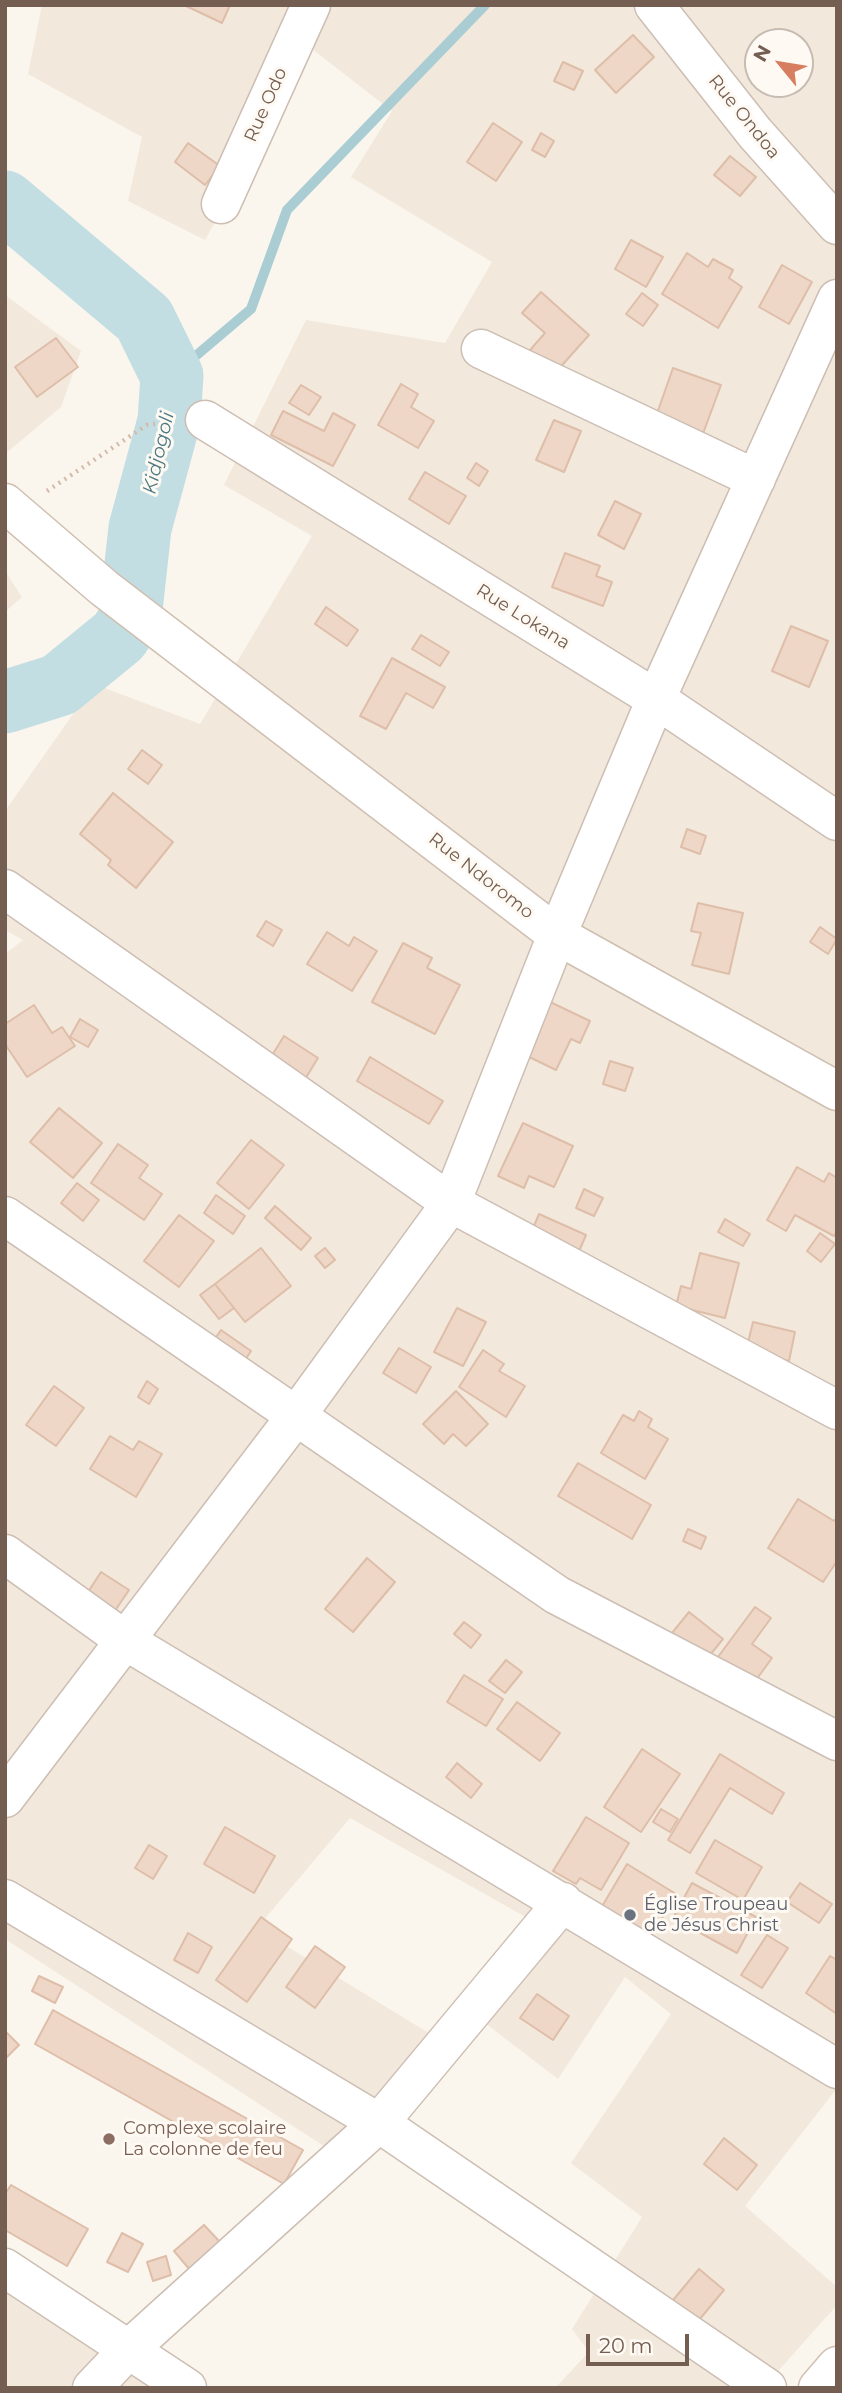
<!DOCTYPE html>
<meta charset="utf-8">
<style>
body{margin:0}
#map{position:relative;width:842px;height:2393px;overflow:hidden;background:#fbf6ed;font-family:Montserrat,sans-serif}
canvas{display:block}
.frame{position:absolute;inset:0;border:7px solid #745e51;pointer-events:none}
.north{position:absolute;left:744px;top:28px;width:70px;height:70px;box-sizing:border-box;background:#fefaf3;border:2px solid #c7bcb2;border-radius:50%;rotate:300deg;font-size:19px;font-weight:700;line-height:28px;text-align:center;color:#745e51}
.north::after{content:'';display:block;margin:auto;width:24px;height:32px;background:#d77d60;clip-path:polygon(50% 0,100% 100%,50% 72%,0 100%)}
.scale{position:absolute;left:586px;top:2334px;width:103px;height:32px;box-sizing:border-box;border:4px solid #745e51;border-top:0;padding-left:9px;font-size:21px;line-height:24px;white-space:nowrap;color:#745e51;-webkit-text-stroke:5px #fefaf3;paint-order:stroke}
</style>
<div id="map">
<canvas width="842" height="2393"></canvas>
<div class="frame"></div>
<div class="north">N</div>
<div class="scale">20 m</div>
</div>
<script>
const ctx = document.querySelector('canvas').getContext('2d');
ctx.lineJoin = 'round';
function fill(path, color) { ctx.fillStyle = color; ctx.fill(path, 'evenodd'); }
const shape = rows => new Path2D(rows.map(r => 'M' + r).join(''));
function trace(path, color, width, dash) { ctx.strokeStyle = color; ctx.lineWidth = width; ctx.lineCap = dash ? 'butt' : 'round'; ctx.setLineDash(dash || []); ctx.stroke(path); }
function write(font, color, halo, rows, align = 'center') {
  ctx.font = font + ' Montserrat,sans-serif'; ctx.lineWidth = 6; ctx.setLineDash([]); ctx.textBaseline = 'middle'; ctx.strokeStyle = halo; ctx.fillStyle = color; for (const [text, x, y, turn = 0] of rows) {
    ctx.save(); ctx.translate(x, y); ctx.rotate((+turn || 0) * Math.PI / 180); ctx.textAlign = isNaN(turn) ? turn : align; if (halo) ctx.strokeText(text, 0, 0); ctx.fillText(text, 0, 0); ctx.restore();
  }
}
const residential = shape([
 [42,5,837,5,837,2093,834,2092,745,2206,837,2287,837,2305,763,2388,555,2388,589,2352,572,2329,642,2217,571,2163,671,2014,625,1977,558,2079,468,2010,538,1924,350,1818,257,1928,432,2035,333,2152,5,1939,5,954,23,940,5,930,5,811,94,684,200,724,312,536,224,485,306,320,445,343,492,262,351,177,392,111,312,49,205,240,128,201,142,137,28,74],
 [758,42,800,42,800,84,758,84],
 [5,295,81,351,61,407,5,454],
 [5,571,22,597,5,612],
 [5,2282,163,2388,5,2388]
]);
const stream = shape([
 [172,376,251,309,287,210,485,5]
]);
const river = shape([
 [5,202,144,319,172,376,169,421,140,528,130,619,119,636,59,685,5,702]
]);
const building = shape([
 [184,5,230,5,222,23,184,5],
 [633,35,654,57,616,93,595,70,633,35],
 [563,62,583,71,574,90,554,81,563,62],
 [493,123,522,142,496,181,467,162,493,123],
 [541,133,554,141,545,157,532,150,541,133],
 [188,143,220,166,205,185,175,162,188,143],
 [730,156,756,177,740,196,714,175,730,156],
 [631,240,663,257,646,287,615,269,631,240],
 [687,253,708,267,713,259,733,270,729,278,742,287,718,328,662,294,687,253],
 [782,265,812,282,789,324,759,307,782,265],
 [541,292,589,335,548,381,523,358,545,333,522,313,541,292],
 [642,293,658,305,643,326,626,314,642,293],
 [56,338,78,367,37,397,15,367,56,338],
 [673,368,721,385,701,439,654,422,673,368],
 [401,384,418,394,411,407,434,421,418,448,378,425,401,384],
 [301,385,321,397,309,415,289,403,301,385],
 [283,411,324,431,333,413,355,425,333,466,271,435,283,411],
 [554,420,581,431,564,472,536,460,554,420],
 [476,463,488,471,479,486,467,478,476,463],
 [425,472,466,496,449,524,409,499,425,472],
 [615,501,641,514,624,549,598,535,615,501],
 [565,553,600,566,596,576,612,582,603,606,552,587,565,553],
 [326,607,358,630,347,646,315,624,326,607],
 [791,626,828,641,809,687,772,671,791,626],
 [421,635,449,652,440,666,412,649,421,635],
 [392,658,445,687,433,708,406,693,386,729,360,716,392,658],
 [142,750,162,765,148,784,128,769,142,750],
 [113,793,173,842,136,888,108,865,111,860,80,834,113,793],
 [687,829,706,836,700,854,681,847,687,829],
 [698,903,743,913,729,974,692,965,701,933,691,931,698,903],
 [266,921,282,930,273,946,257,936,266,921],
 [820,927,837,939,828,954,810,942,820,927],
 [327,932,349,946,354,937,377,951,352,991,307,964,327,932],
 [403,943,432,958,427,968,460,985,435,1034,372,1002,403,943],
 [548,1001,590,1021,580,1043,571,1039,556,1070,523,1054,548,1001],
 [34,1005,52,1033,62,1027,75,1046,27,1077,5,1044,5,1024,34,1005],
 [80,1019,98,1030,88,1047,70,1037,80,1019],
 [284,1036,318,1058,302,1084,268,1062,284,1036],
 [370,1057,443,1101,429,1124,357,1081,370,1057],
 [610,1061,633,1068,625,1091,603,1084,610,1061],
 [59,1108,102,1143,73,1178,30,1142,59,1108],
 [523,1123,573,1146,554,1187,529,1176,524,1188,498,1176,523,1123],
 [251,1140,284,1165,249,1209,217,1183,251,1140],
 [118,1144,148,1165,139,1178,162,1194,144,1220,91,1183,118,1144],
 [797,1167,824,1182,829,1173,837,1178,837,1231,834,1236,795,1215,786,1231,767,1220,797,1167],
 [77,1183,99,1200,83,1221,61,1203,77,1183],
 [584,1189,603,1198,594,1216,576,1208,584,1189],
 [216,1195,245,1216,233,1234,204,1213,216,1195],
 [275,1206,311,1238,301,1250,265,1218,275,1206],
 [539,1214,586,1235,574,1263,527,1243,539,1214],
 [179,1215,214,1241,179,1287,144,1261,179,1215],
 [725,1219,750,1234,743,1246,718,1232,725,1219],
 [820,1233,835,1244,821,1262,807,1251,820,1233],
 [261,1248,291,1286,245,1322,215,1284,261,1248],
 [325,1248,335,1260,325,1268,315,1256,325,1248],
 [700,1253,739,1263,725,1318,676,1306,681,1286,691,1289,700,1253],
 [215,1284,234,1308,219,1319,200,1295,215,1284],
 [457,1308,486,1322,463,1366,434,1352,457,1308],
 [753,1322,795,1332,789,1361,746,1351,753,1322],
 [221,1330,251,1351,236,1374,205,1353,221,1330],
 [399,1348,431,1367,416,1393,383,1373,399,1348],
 [483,1350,504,1364,499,1371,525,1386,506,1417,459,1387,483,1350],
 [147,1381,158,1389,149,1404,138,1397,147,1381],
 [54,1386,84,1408,56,1446,26,1425,54,1386],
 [456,1391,488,1424,466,1446,453,1434,444,1444,423,1424,456,1391],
 [639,1411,652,1419,648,1427,668,1439,645,1479,601,1453,623,1415,634,1421,639,1411],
 [110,1436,133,1450,139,1441,162,1454,136,1497,90,1469,110,1436],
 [578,1463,651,1505,632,1539,558,1496,578,1463],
 [798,1499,834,1521,837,1517,837,1561,823,1582,768,1548,798,1499],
 [688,1529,706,1537,701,1549,683,1541,688,1529],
 [367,1558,395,1582,353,1632,325,1609,367,1558],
 [101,1572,129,1590,102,1630,75,1612,101,1572],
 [755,1607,771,1618,752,1644,772,1658,751,1687,715,1661,755,1607],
 [689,1612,723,1639,688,1682,655,1654,689,1612],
 [464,1622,481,1635,471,1648,454,1634,464,1622],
 [506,1660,522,1672,505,1693,489,1681,506,1660],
 [464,1675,503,1699,486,1726,447,1702,464,1675],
 [517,1702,560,1733,540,1761,497,1729,517,1702],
 [642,1749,680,1774,641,1832,604,1807,642,1749],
 [720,1754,784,1793,772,1814,730,1788,690,1853,668,1840,720,1754],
 [457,1763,482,1784,471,1798,446,1777,457,1763],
 [661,1809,678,1819,670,1832,653,1822,661,1809],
 [586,1817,629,1843,601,1890,580,1878,576,1884,553,1871,586,1817],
 [225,1827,275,1856,254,1893,204,1864,225,1827],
 [715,1840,762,1867,743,1900,696,1873,715,1840],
 [149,1845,167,1856,153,1879,135,1868,149,1845],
 [627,1864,676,1894,634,1966,584,1937,627,1864],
 [692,1883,756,1917,737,1953,673,1918,692,1883],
 [800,1883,832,1904,819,1923,787,1902,800,1883],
 [261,1917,292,1939,247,2002,216,1980,261,1917],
 [188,1933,212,1947,198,1973,174,1960,188,1933],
 [767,1935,788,1948,762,1988,741,1975,767,1935],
 [315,1946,345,1967,315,2008,286,1987,315,1946],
 [830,1956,837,1960,837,2014,806,1993,830,1956],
 [39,1976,63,1987,55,2003,32,1991,39,1976],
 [537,1994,569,2016,553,2040,520,2018,537,1994],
 [53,2010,303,2150,284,2184,35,2044,53,2010],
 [6,2032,19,2045,5,2059,5,2033,6,2032],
 [724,2138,757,2165,737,2190,704,2164,724,2138],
 [11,2185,88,2229,67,2266,5,2230,5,2194,11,2185],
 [204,2225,220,2242,190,2270,174,2251,204,2225],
 [122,2233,143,2244,128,2272,107,2262,122,2233],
 [166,2256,171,2275,153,2281,147,2262,166,2256],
 [699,2269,724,2290,694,2326,668,2306,699,2269]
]);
const path = shape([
 [47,491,147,425,172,421]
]);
const street = shape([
 [654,5,755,133,837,225],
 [221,204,311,5],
 [481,349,756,479],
 [205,420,656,699,837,821],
 [5,889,451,1203,837,1410],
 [5,1216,557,1595,837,1741],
 [5,1554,126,1641,837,2069],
 [5,1798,296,1416,451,1203,557,935,656,699,837,299],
 [5,1899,379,2123,767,2388],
 [5,2268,187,2388],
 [92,2388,129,2349,379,2123,563,1902]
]);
const secondary = shape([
 [5,503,104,588,557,935,837,1091],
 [818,2388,837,2366]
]);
const markers = [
 [630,1915,7,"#6b7280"],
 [109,2139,7,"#8d6e63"]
];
const streetNames = [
 ["Rue Odo",266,105,-66],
 ["Rue Ondoa",744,117,51],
 ["Rue Lokana",523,617,32],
 ["Rue Ndoromo",481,876,38]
];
const worshipNames = [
 ["Église Troupeau",644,1905],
 ["de Jésus Christ",644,1926]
];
const educationNames = [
 ["Complexe scolaire",123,2129],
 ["La colonne de feu",123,2150]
];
const waterNames = [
 ["Kidjogoli",159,453,-77]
];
fill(residential, '#f2e8dc');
trace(stream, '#aacdd4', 10);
trace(river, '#c3dee3', 63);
fill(building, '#eed7c7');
trace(building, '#debea9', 2);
trace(street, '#cdbeb3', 41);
trace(secondary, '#cfbfb1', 41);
trace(path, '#d3baaa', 4.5, [2, 5]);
trace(street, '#fff', 38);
trace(secondary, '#fff', 38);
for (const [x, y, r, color] of markers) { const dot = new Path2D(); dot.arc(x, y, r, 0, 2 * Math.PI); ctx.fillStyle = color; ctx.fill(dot); trace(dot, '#fefaf3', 2.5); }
write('18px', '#745e51', '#fefaf3', streetNames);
write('18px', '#5b616d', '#fefaf3', worshipNames, 'left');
write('18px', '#785e54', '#fefaf3', educationNames, 'left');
write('italic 19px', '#4d7a85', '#fefaf3', waterNames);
</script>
